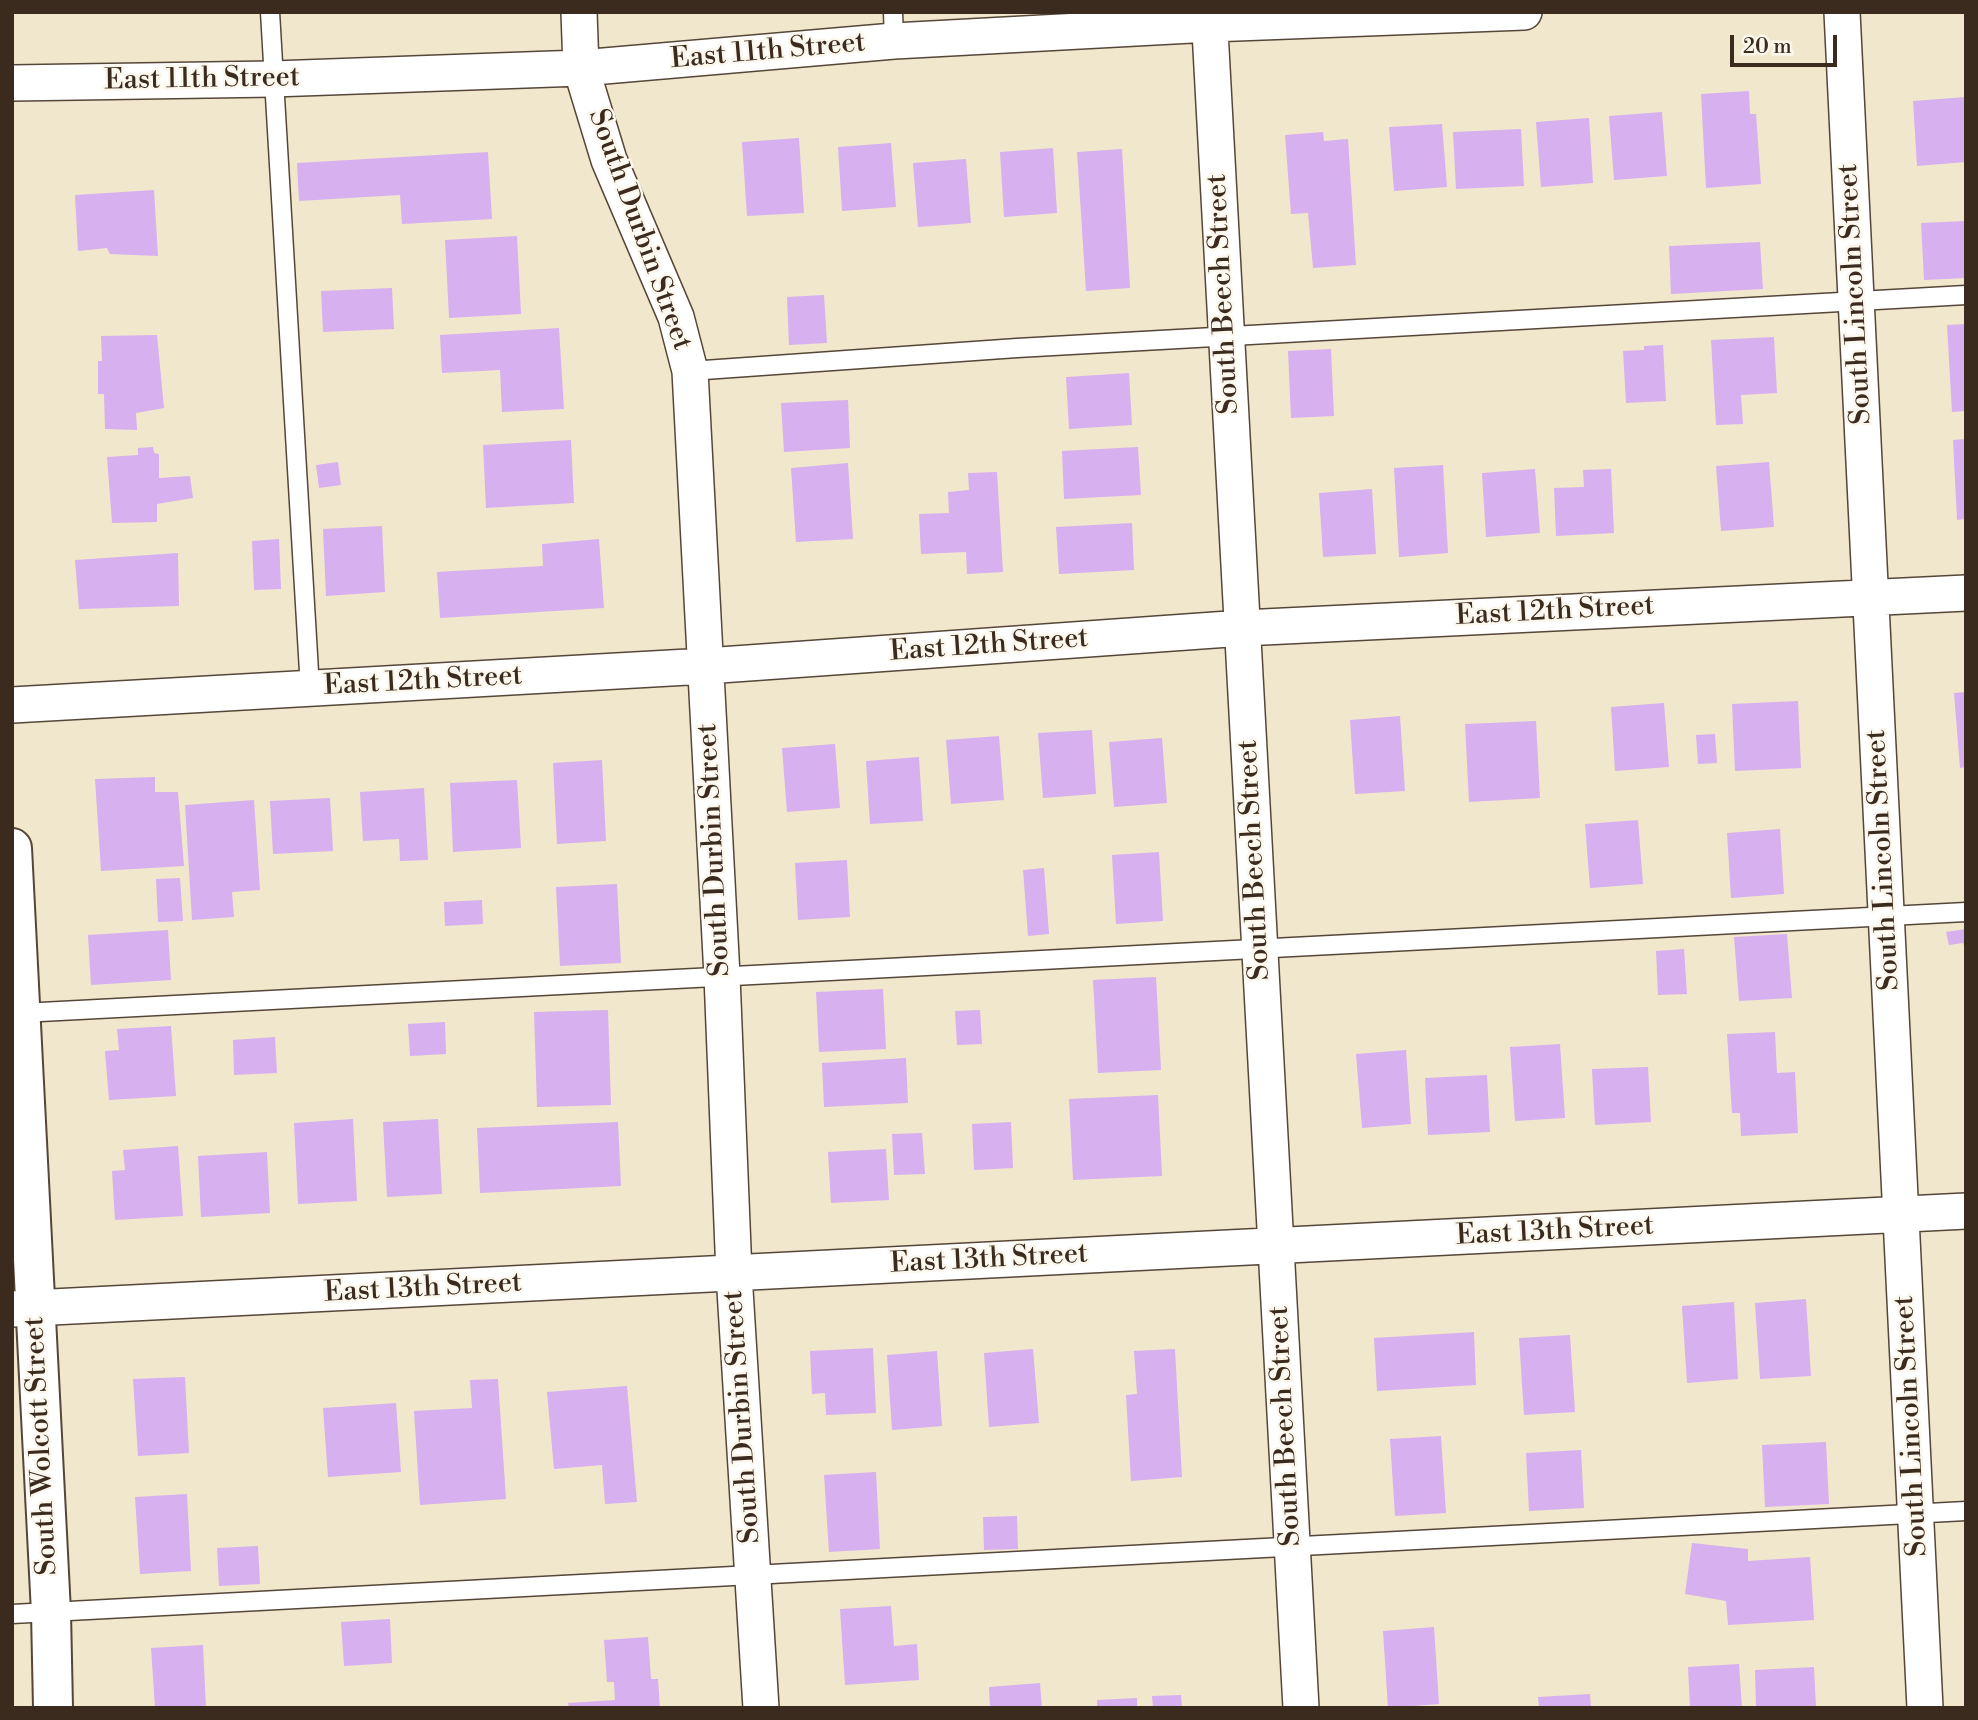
<!DOCTYPE html>
<style>
body{margin:0}
#map{position:relative;width:1978px;height:1720px;overflow:hidden;background:#f1e7cd;font-family:"Libre Bodoni",serif}
canvas{display:block}
.frame{position:absolute;inset:0;border:14px solid #3b2a1e;pointer-events:none}
.scale{position:absolute;left:1730px;top:35px;width:107px;height:32px;box-sizing:border-box;border:4px solid #3b2a1e;border-top:0;padding-left:9px;font-size:21px;line-height:24px;white-space:nowrap;color:#3b2a1e;-webkit-text-stroke:5px #fbf7ec;paint-order:stroke}
</style>
<div id="map">
<canvas width="1978" height="1720"></canvas>
<div class="frame"></div>
<div class="scale">20 m</div>
</div>
<script>
const ctx = document.querySelector('canvas').getContext('2d');
ctx.lineJoin = 'round';
function fill(path, color) { ctx.fillStyle = color; ctx.fill(path, 'evenodd'); }
const shape = rows => new Path2D(rows.map(r => 'M' + r).join(''));
function trace(path, color, width, dash) { ctx.strokeStyle = color; ctx.lineWidth = width; ctx.lineCap = dash ? 'butt' : 'round'; ctx.setLineDash(dash || []); ctx.stroke(path); }
function write(font, color, halo, rows, align = 'center') {
  ctx.font = font + ' "Libre Bodoni",serif'; ctx.lineWidth = 5; ctx.setLineDash([]); ctx.textBaseline = 'middle'; ctx.strokeStyle = halo; ctx.fillStyle = color; for (const [text, x, y, turn = 0] of rows) {
    ctx.save(); ctx.translate(x, y); ctx.rotate((+turn || 0) * Math.PI / 180); ctx.textAlign = isNaN(turn) ? turn : align; if (halo) ctx.strokeText(text, 0, 0); ctx.fillText(text, 0, 0); ctx.restore();
  }
}
const building = shape([
 [1749,91,1750,114,1756,114,1761,184,1706,188,1701,94],
 [1966,97,1966,162,1917,166,1913,101],
 [1662,112,1667,176,1614,180,1609,116],
 [1589,118,1593,183,1541,187,1536,122],
 [1442,124,1447,187,1394,191,1389,127],
 [1521,129,1524,186,1456,189,1453,132],
 [1323,132,1324,141,1348,139,1356,265,1313,268,1308,213,1291,214,1285,135],
 [799,138,804,213,747,216,742,142],
 [891,143,896,207,842,211,838,147],
 [1053,148,1057,213,1004,217,1000,152],
 [1122,149,1130,288,1086,291,1077,152],
 [488,152,492,219,402,224,400,195,299,201,297,163],
 [966,159,971,223,918,227,913,163],
 [154,190,158,256,110,254,107,248,78,251,75,195],
 [1966,221,1966,278,1924,280,1921,223],
 [517,236,521,314,449,318,445,240],
 [1760,242,1763,289,1671,294,1669,246],
 [392,288,394,329,323,332,321,291],
 [824,295,827,343,789,345,787,297],
 [1966,324,1966,411,1952,412,1947,325],
 [559,328,564,409,502,412,500,370,442,373,440,335],
 [157,335,164,408,136,413,137,430,105,429,104,394,98,394,98,361,102,361,101,336],
 [1774,337,1777,393,1741,395,1743,424,1716,425,1711,340],
 [1663,345,1666,401,1626,403,1623,351,1644,350,1644,346],
 [1331,349,1334,416,1291,418,1288,351],
 [1129,373,1132,425,1069,429,1066,377],
 [848,400,850,448,784,452,781,403],
 [1966,439,1966,519,1957,520,1953,440],
 [571,440,574,503,486,508,483,445],
 [153,447,154,453,159,454,159,478,190,476,193,498,157,504,157,522,112,523,107,457,138,455,138,448],
 [1138,447,1141,495,1064,499,1062,451],
 [338,462,341,485,319,488,316,465],
 [1769,462,1774,527,1721,531,1716,466],
 [848,463,853,539,796,542,791,468],
 [1443,465,1448,553,1399,557,1394,468],
 [1535,469,1540,533,1486,537,1482,473],
 [1611,469,1614,533,1556,536,1554,488,1584,487,1583,470],
 [997,472,1003,572,967,574,966,552,921,554,919,514,949,513,948,492,969,490,968,473],
 [1372,489,1376,554,1323,557,1319,493],
 [1132,523,1134,570,1059,574,1056,527],
 [382,526,385,592,326,596,323,529],
 [279,539,281,589,254,590,252,541],
 [599,539,604,608,440,618,437,572,543,566,542,544],
 [178,553,179,606,79,609,75,560],
 [1966,692,1966,767,1960,768,1954,693],
 [1798,701,1801,768,1735,771,1732,704],
 [1664,703,1669,767,1615,771,1611,707],
 [1400,716,1405,791,1355,794,1350,720],
 [1536,721,1540,798,1469,802,1465,724],
 [1092,730,1096,794,1043,798,1038,733],
 [1715,734,1717,763,1698,764,1696,735],
 [999,736,1004,800,951,804,946,740],
 [1162,738,1167,803,1114,807,1109,742],
 [835,744,840,808,787,812,782,748],
 [919,757,923,821,870,824,866,761],
 [602,760,606,841,557,844,553,763],
 [155,777,155,792,178,792,184,866,101,871,95,779],
 [517,780,521,848,453,852,450,783],
 [424,788,428,860,400,861,399,839,363,841,360,792],
 [330,798,333,851,273,854,270,801],
 [254,800,260,890,232,892,234,917,192,920,185,805],
 [1638,820,1643,884,1590,888,1585,824],
 [1780,829,1784,894,1731,898,1727,833],
 [1159,852,1163,921,1116,924,1112,855],
 [847,860,850,917,798,920,795,863],
 [1044,868,1049,934,1028,936,1023,870],
 [180,878,183,921,158,922,156,879],
 [617,884,621,963,560,966,556,887],
 [482,900,483,924,445,926,444,902],
 [1966,929,1966,951,1963,943,1949,945,1946,932],
 [168,930,171,980,91,985,88,935],
 [1787,934,1792,998,1739,1001,1734,937],
 [1684,949,1687,994,1658,995,1656,951],
 [1156,977,1161,1070,1098,1073,1093,980],
 [883,989,886,1049,819,1052,816,992],
 [608,1010,611,1105,537,1107,534,1012],
 [980,1010,982,1044,957,1045,955,1011],
 [445,1022,446,1054,410,1056,408,1024],
 [171,1026,176,1096,109,1100,105,1051,119,1050,117,1029],
 [1775,1032,1777,1073,1795,1072,1798,1133,1741,1136,1740,1113,1732,1113,1727,1034],
 [275,1037,277,1073,234,1075,233,1040],
 [1560,1044,1565,1118,1515,1121,1510,1047],
 [1406,1050,1411,1124,1362,1128,1356,1054],
 [906,1058,908,1103,824,1107,822,1063],
 [1648,1067,1651,1122,1595,1125,1592,1069],
 [1487,1075,1490,1132,1428,1135,1425,1078],
 [1158,1095,1162,1176,1073,1180,1069,1099],
 [353,1119,357,1201,298,1204,294,1123],
 [438,1119,442,1194,387,1197,383,1122],
 [618,1122,621,1186,480,1193,477,1128],
 [1011,1122,1013,1168,974,1170,972,1124],
 [922,1133,925,1174,894,1175,892,1134],
 [178,1146,183,1216,115,1220,112,1171,125,1170,123,1150],
 [886,1149,889,1200,831,1203,828,1152],
 [267,1152,270,1213,201,1217,198,1156],
 [1806,1299,1811,1376,1760,1379,1755,1303],
 [1734,1302,1738,1379,1687,1383,1682,1306],
 [1474,1332,1476,1385,1377,1391,1374,1338],
 [1570,1335,1575,1412,1524,1415,1519,1338],
 [873,1348,876,1413,826,1415,825,1393,812,1394,810,1351],
 [1033,1349,1039,1423,989,1427,984,1353],
 [1175,1349,1182,1477,1131,1481,1126,1395,1137,1394,1134,1351],
 [937,1351,942,1426,892,1430,887,1355],
 [185,1377,189,1453,138,1456,133,1379],
 [498,1379,506,1499,420,1505,414,1411,472,1408,470,1380],
 [627,1386,637,1502,605,1504,602,1465,554,1469,547,1392],
 [396,1403,401,1472,328,1477,323,1408],
 [1441,1436,1446,1513,1395,1516,1390,1439],
 [1826,1442,1829,1504,1765,1507,1762,1445],
 [1581,1450,1584,1508,1529,1511,1526,1453],
 [876,1472,880,1549,829,1552,824,1475],
 [187,1494,191,1571,140,1574,135,1497],
 [1017,1516,1018,1549,984,1550,983,1517],
 [1692,1543,1748,1549,1748,1561,1810,1557,1814,1620,1728,1625,1726,1601,1685,1594],
 [258,1546,260,1584,219,1586,217,1548],
 [891,1606,894,1646,917,1644,919,1680,845,1685,840,1609],
 [390,1619,392,1663,344,1666,341,1622],
 [1434,1627,1439,1704,1388,1708,1383,1631],
 [648,1637,651,1679,658,1679,660,1708,569,1708,568,1703,615,1700,614,1682,607,1682,604,1640],
 [203,1645,206,1708,155,1708,151,1648],
 [1739,1664,1742,1708,1690,1708,1688,1667],
 [1814,1667,1816,1708,1756,1708,1755,1670],
 [1040,1683,1042,1708,990,1708,989,1687],
 [1590,1694,1591,1708,1539,1708,1538,1697],
 [1181,1695,1182,1708,1153,1708,1152,1696],
 [1137,1698,1137,1708,1097,1708,1097,1700]
]);
const lane = shape([
 [270,12,310,689],
 [893,12,894,41],
 [690,371,1017,348,1966,295],
 [21,1013,1966,912],
 [12,1614,1966,1511]
]);
const street = shape([
 [579,12,581,68,609,160,676,317,690,371,722,976,734,1274,761,1708],
 [1209,12,1301,1708],
 [1842,12,1925,1708],
 [12,83,273,79,581,68,894,41,1210,24,1524,12],
 [12,705,706,666,1243,628,1966,593],
 [12,1309,1966,1211]
]);
const secondary = shape([
 [12,848,51,1612,53,1708]
]);
const streetNames = [
 ["East 11th Street",768,52,-5],
 ["East 11th Street",202,80,-1],
 ["South Durbin Street",639,230,70],
 ["South Beech Street",1224,294,-93],
 ["South Lincoln Street",1856,294,-93],
 ["East 12th Street",1555,612,-3],
 ["East 12th Street",989,646,-4],
 ["East 12th Street",423,682,-3],
 ["South Durbin Street",715,850,-93],
 ["South Beech Street",1255,860,-93],
 ["South Lincoln Street",1884,860,-93],
 ["East 13th Street",1555,1232,-3],
 ["East 13th Street",989,1260,-3],
 ["East 13th Street",423,1289,-3],
 ["South Durbin Street",743,1417,-94],
 ["South Beech Street",1286,1426,-93],
 ["South Lincoln Street",1912,1426,-93],
 ["South Wolcott Street",42,1446,-93]
];
fill(building, '#d7b0ef');
trace(lane, '#564638', 21);
trace(street, '#564638', 38);
trace(secondary, '#564638', 42);
trace(lane, '#fff', 18);
trace(street, '#fff', 35);
trace(secondary, '#fff', 38);
write('28px', '#3b2a1e', '#fbf7ec', streetNames);
</script>
